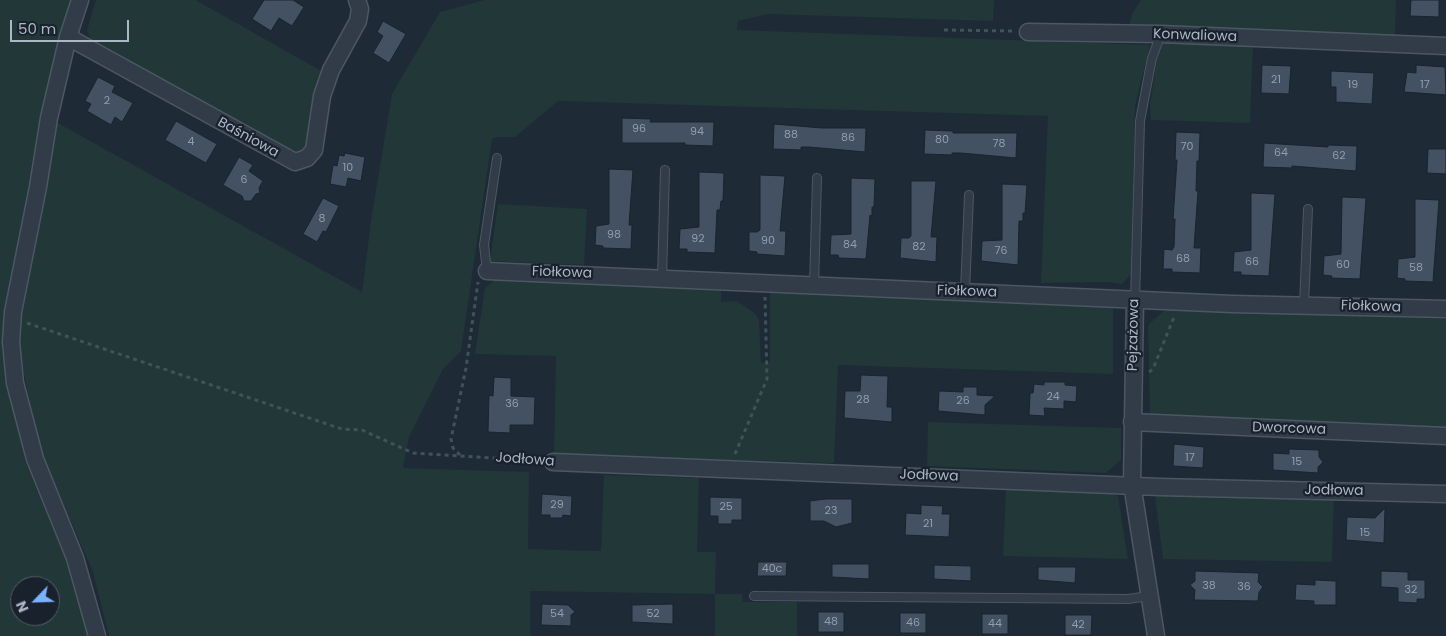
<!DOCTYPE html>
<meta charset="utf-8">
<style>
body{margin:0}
#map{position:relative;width:1446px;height:636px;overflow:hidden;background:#1f2a37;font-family:Poppins,sans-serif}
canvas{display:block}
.north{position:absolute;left:10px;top:576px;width:50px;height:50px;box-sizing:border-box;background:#18212c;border:1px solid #535d69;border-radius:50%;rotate:246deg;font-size:14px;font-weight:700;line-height:20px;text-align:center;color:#acb7c5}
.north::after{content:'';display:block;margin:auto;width:18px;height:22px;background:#7ab2fc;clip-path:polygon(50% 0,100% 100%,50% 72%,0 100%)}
.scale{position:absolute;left:10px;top:20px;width:119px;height:22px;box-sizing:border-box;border:2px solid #acb7c5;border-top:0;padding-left:6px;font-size:15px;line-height:18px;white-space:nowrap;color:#acb7c5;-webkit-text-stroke:4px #18212c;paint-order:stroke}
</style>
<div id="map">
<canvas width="1446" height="636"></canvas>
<div class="north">N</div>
<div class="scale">50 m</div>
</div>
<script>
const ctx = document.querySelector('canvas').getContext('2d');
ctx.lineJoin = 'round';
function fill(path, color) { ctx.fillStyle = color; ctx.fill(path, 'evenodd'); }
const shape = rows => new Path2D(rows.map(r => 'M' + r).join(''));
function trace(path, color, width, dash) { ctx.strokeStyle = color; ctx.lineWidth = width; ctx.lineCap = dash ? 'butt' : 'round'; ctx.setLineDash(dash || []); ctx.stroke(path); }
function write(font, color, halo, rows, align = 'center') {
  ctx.font = font + ' Poppins,sans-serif'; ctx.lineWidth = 4.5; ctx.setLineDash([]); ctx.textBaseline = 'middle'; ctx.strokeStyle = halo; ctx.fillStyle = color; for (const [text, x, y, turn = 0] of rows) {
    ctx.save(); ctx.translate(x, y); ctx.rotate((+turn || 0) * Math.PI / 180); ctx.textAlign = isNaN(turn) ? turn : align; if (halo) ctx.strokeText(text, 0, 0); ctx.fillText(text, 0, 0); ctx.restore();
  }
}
const green = shape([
 [0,0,72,0,42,116,2,350,25,461,74,580,88,636,0,636],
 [20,586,50,586,50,616,20,616],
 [96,0,196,0,321,71,308,148,295,155,91,40,87,30],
 [484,0,994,0,993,21,768,14,738,21,737,30,1150,45,1135,106,1131,274,1122,284,1107,282,1041,283,1048,116,558,101,515,137,496,137,492,139,461,351,443,369,409,437,403,468,529,472,528,549,601,551,604,475,699,478,697,552,716,552,715,594,742,594,743,602,797,602,797,636,715,636,715,594,530,591,530,636,109,636,93,572,41,453,17,341,56,122,362,292,372,214,392,94,440,12],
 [1141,0,1396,0,1395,37,1129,25,1133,12],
 [1167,42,1253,44,1250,123,1151,120,1150,105,1159,46],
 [498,204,587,209,584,265,490,261],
 [496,279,721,289,721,302,737,301,756,314,759,320,761,363,770,362,770,292,1113,306,1113,374,838,365,834,463,554,454,556,356,475,354,485,288],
 [1167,308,1446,319,1446,430,1150,415,1148,325],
 [928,422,1121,428,1121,460,1106,473,927,466],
 [1006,488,1103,491,1118,496,1128,559,1003,556],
 [1167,493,1334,497,1332,562,1163,559,1155,497]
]);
const building = shape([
 [264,0,293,0,304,7,292,26,279,18,271,31,252,19,264,0],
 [1411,0,1439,0,1439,17,1410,16,1411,0],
 [383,21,406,34,389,63,373,53,383,36,377,32,383,21],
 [1262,65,1291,66,1289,94,1261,93,1262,65],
 [1416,65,1445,67,1446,95,1404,92,1407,72,1416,73,1416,65],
 [1331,71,1374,73,1372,104,1336,102,1336,87,1331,87,1331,71],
 [98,77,115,86,112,92,133,103,122,122,115,117,111,125,87,111,91,104,85,101,98,77],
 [622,118,651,119,650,122,714,122,713,146,685,145,685,143,622,143,622,118],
 [176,121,217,144,206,163,165,140,176,121],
 [774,124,822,128,866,128,865,152,809,147,801,147,801,150,773,149,774,124],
 [925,130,953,131,953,133,1017,133,1016,158,961,153,952,153,952,155,924,154,925,130],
 [1176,132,1200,133,1199,161,1197,161,1196,191,1198,191,1194,248,1201,248,1200,273,1172,272,1172,269,1163,269,1164,249,1172,250,1174,247,1175,219,1173,219,1177,160,1175,160,1176,132],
 [1264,143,1328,147,1328,145,1357,146,1356,171,1292,166,1292,168,1263,167,1264,143],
 [1428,149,1446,149,1446,174,1427,173,1428,149],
 [345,153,365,157,361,181,348,178,346,187,330,184,333,165,337,166,339,155,344,156,345,153],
 [239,157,253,165,249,171,263,181,259,188,260,193,256,194,251,201,244,201,242,196,223,185,239,157],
 [609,169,633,170,629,225,632,225,631,249,603,248,603,246,595,245,596,226,609,224,609,169],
 [699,172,724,173,723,201,721,201,720,210,717,210,715,253,687,252,687,249,679,249,680,229,699,227,699,172],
 [760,175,785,176,780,231,786,231,785,256,757,254,757,252,749,251,749,232,757,232,760,230,760,175],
 [851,178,875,179,874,207,872,207,872,216,870,215,866,259,839,258,838,255,830,255,831,235,851,234,851,178],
 [911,181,936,181,931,237,937,237,936,262,900,258,901,238,909,238,911,236,911,181],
 [1002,184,1027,185,1025,213,1023,213,1023,221,1019,221,1018,265,981,261,982,241,1002,240,1002,184],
 [1251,193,1275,194,1269,276,1241,275,1241,272,1233,272,1234,252,1251,250,1251,193],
 [1342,197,1366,198,1360,279,1331,278,1332,276,1323,275,1324,256,1341,254,1342,197],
 [323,198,339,206,326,232,323,231,317,242,303,234,323,198],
 [1415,199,1439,200,1433,282,1405,281,1405,279,1397,278,1398,259,1415,257,1415,199],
 [861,375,888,376,887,407,892,407,892,422,844,418,845,391,860,391,861,375],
 [494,377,511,378,511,396,535,397,534,425,510,425,510,433,488,432,489,395,493,396,494,377],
 [1044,382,1065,382,1065,385,1077,386,1076,402,1064,401,1064,409,1044,408,1045,416,1029,415,1030,393,1033,393,1034,384,1044,385,1044,382],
 [963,387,977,387,977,395,995,396,985,405,985,415,938,411,939,391,963,392,963,387],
 [1174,444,1204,447,1203,468,1173,466,1174,444],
 [1289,449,1319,450,1319,457,1323,462,1318,467,1318,473,1273,470,1273,453,1289,454,1289,449],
 [542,494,572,496,571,516,563,515,562,518,550,518,550,515,541,515,542,494],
 [710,497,742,498,742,520,732,520,732,524,718,524,718,516,710,516,710,497],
 [825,499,852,499,852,523,836,527,824,521,810,521,810,501,825,499],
 [921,505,943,506,942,514,950,514,949,537,905,535,906,513,921,514,921,505],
 [1385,508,1384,543,1346,540,1347,517,1375,518,1385,508],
 [758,562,787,562,786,576,757,576,758,562],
 [832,564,869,564,869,579,832,577,832,564],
 [934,565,971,566,971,581,934,579,934,565],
 [1038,567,1076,567,1075,583,1038,580,1038,567],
 [1195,571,1259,573,1258,582,1263,587,1259,592,1258,601,1194,600,1195,590,1190,585,1195,581,1195,571],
 [1381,571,1408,572,1408,580,1425,580,1425,599,1417,599,1417,603,1398,602,1398,588,1381,587,1381,571],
 [1315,580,1336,581,1336,605,1314,605,1314,601,1295,600,1296,584,1315,585,1315,580],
 [542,604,568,605,575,612,571,615,571,626,541,625,542,604],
 [673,604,673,624,632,622,632,605,673,604],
 [818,612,844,612,844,632,818,632,818,612],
 [900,613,926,613,926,633,900,633,900,613],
 [982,614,1008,614,1008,634,982,634,982,614],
 [1065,615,1092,615,1091,635,1065,635,1065,615]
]);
const path = shape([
 [944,30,1013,31],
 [27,323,342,429,362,430,413,453,538,461],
 [1149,372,1153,369,1174,317],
 [735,454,767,379,765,297],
 [460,455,453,448,451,439,466,368,478,282]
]);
const service = shape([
 [487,271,484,245,497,158],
 [662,278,665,170],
 [814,286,817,178],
 [965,291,969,195],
 [1135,300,1140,121,1152,58,1161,34],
 [1304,305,1308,209],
 [754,596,1128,599,1149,596]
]);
const minor = shape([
 [80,0,68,37,49,118,38,187,13,312,11,342,15,383,35,459,75,558,97,636],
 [1028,32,1161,34,1446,46],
 [68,37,295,162,307,158,314,150,322,96,331,70,358,21,360,9,357,0],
 [487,271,1232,304,1446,309],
 [1135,300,1132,484,1156,636],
 [1132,422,1446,436],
 [553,462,1160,487,1446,494]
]);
const numberNames = [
 ["21",1276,80],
 ["19",1353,85],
 ["17",1425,85],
 ["2",107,101],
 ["96",639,129],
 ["94",697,132],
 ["88",791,135],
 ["86",848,138],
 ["80",942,140],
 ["4",191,142],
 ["78",999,144],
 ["70",1187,147],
 ["64",1281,153],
 ["62",1339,156],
 ["10",348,168],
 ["6",244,180],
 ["8",322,219],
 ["98",614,235],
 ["92",698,239],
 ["90",768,241],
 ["84",850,245],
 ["82",919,247],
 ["76",1001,251],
 ["68",1183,259],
 ["66",1252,262],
 ["60",1343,265],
 ["58",1416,268],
 ["24",1053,397],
 ["28",863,400],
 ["26",963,401],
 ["36",512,404],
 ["17",1190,458],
 ["15",1297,462],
 ["29",557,505],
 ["25",726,507],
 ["23",831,511],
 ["21",928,524],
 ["15",1365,533],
 ["40c",772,569],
 ["38",1209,586],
 ["36",1244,587],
 ["32",1411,590],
 ["54",557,614],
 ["52",653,614],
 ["48",831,622],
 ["46",913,623],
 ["44",995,624],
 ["42",1078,625]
];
const streetNames = [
 ["Konwaliowa",1195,36,2],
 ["Baśniowa",248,138,29],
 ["Fiołkowa",562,273,2],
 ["Fiołkowa",967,292,2],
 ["Fiołkowa",1371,307,2],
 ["Pejzażowa",1134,335,-89],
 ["Dworcowa",1289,429,2],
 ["Jodłowa",525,460,4],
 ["Jodłowa",929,476,2],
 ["Jodłowa",1334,491,1]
];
fill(green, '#213738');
fill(building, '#445162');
trace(building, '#1a232e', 1);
trace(service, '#4d5763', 10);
trace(minor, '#4d5763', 19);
trace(path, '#3e5456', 3, [4, 4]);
trace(service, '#323c48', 8);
trace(minor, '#323c48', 16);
write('11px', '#929eac', null, numberNames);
write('14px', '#acb7c5', '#18212c', streetNames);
</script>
